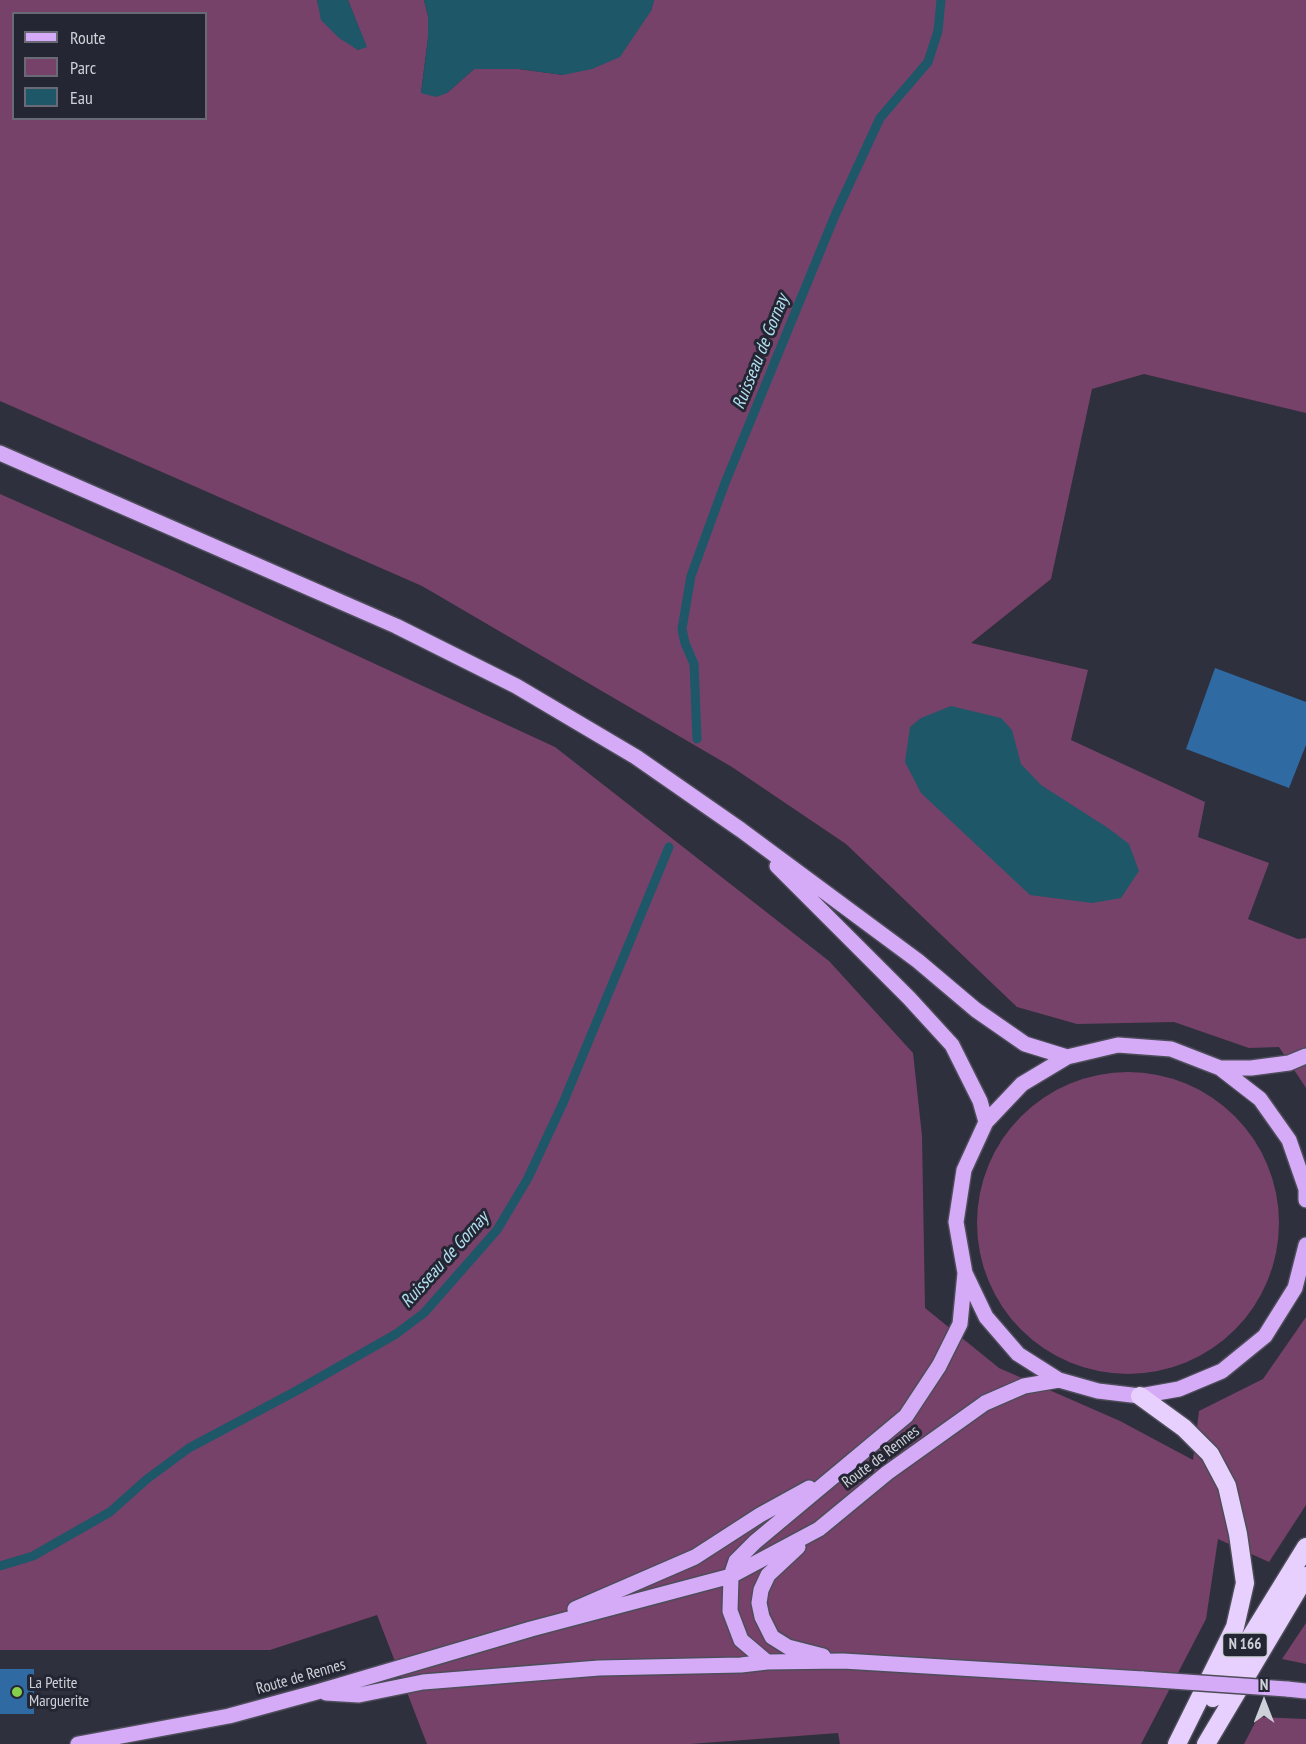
<!DOCTYPE html>
<style>
body{margin:0}
#map{position:relative;width:1306px;height:1744px;overflow:hidden;background:#2f303d;font-family:"PT Sans Narrow",sans-serif}
canvas{display:block}
.legend{position:absolute;left:12px;top:12px;width:195px;height:108px;box-sizing:border-box;background:#252633;border:2px solid #696a75;margin:0;padding:8px 10px;list-style:none;font-size:18px;color:#cfd1d9}
.legend li{display:flex;align-items:center;gap:12px;height:30px}
.legend b{width:30px;border:2px solid #696a75}
.north{position:absolute;left:1234px;top:1672px;width:60px;height:60px;-webkit-text-stroke:4px #252633;paint-order:stroke;rotate:0deg;font-size:16px;font-weight:700;line-height:24px;text-align:center;color:#cfd1d9}
.north::after{content:'';display:block;margin:auto;width:21px;height:27px;background:#cfd1d9;clip-path:polygon(50% 0,100% 100%,50% 72%,0 100%)}
</style>
<div id="map">
<canvas width="1306" height="1744"></canvas>
<ul class="legend">
<li><b style="height:8px;background:#d5abf8"></b>Route</li>
<li><b style="height:16px;background:#774269"></b>Parc</li>
<li><b style="height:16px;background:#1d5768"></b>Eau</li>
</ul>
<div class="north">N</div>
</div>
<script>
const ctx = document.querySelector('canvas').getContext('2d');
ctx.lineJoin = 'round';
function fill(path, color) { ctx.fillStyle = color; ctx.fill(path, 'evenodd'); }
const shape = rows => new Path2D(rows.map(r => 'M' + r).join(''));
function trace(path, color, width, dash) { ctx.strokeStyle = color; ctx.lineWidth = width; ctx.lineCap = dash ? 'butt' : 'round'; ctx.setLineDash(dash || []); ctx.stroke(path); }
function write(font, color, halo, rows, align = 'center') {
  ctx.font = font + ' "PT Sans Narrow",sans-serif'; ctx.lineWidth = 6; ctx.setLineDash([]); ctx.textBaseline = 'middle'; ctx.strokeStyle = halo; ctx.fillStyle = color; for (const [text, x, y, turn = 0] of rows) {
    ctx.save(); ctx.translate(x, y); ctx.rotate((+turn || 0) * Math.PI / 180); ctx.textAlign = isNaN(turn) ? turn : align; if (halo) ctx.strokeText(text, 0, 0); ctx.fillText(text, 0, 0); ctx.restore();
  }
}
const green = shape([
 [0,0,317,0,322,20,358,50,366,46,348,0,424,0,428,16,428,38,421,93,447,93,474,69,519,69,563,75,651,11,654,0,1306,0,1306,413,1144,374,1092,389,1051,579,971,643,1088,670,1071,740,1205,802,1198,837,1269,863,1248,919,1298,939,1306,938,1306,1088,1279,1047,1249,1048,1174,1022,1077,1024,1017,1007,846,844,732,767,422,586,0,401],
 [14,14,206,14,206,118,14,118],
 [0,494,176,572,555,747,829,961,913,1053,922,1136,925,1308,999,1368,1120,1421,1193,1460,1199,1411,1263,1379,1306,1317,1306,1505,1269,1562,1218,1539,1206,1619,1141,1744,840,1744,838,1733,690,1744,427,1744,377,1615,270,1650,0,1650],
 '977 1223a151 151 0 1 1 302 0a151 151 0 1 1-302 0Z',
 [1306,1623,1306,1664,1282,1659],
 [1258,1717,1306,1719,1306,1744,1244,1744]
]);
const water = shape([
 [317,0,348,0,367,47,358,50,339,38,321,20],
 [424,0,654,0,651,11,620,57,592,69,563,75,519,69,474,69,447,93,436,97,421,93,428,38,428,16],
 [951,706,1001,718,1012,730,1021,764,1041,785,1108,828,1129,844,1139,871,1121,898,1092,903,1030,895,921,793,905,762,910,727,921,718]
]);
const stream = shape([
 [697,739,694,664,685,643,682,629,691,576,725,483,836,213,880,118,928,62,938,31,941,0],
 [0,1566,33,1556,110,1512,147,1479,189,1448,296,1391,396,1334,424,1313,497,1230,528,1178,563,1103,669,847]
]);
const building = shape([
 [1215,668,1306,702,1306,745,1289,788,1186,749],
 [0,1669,34,1669,34,1714,0,1714]
]);
const major = shape([
 [0,453,396,626,516,686,636,757,741,830,918,961,976,1010,1025,1044,1067,1057],
 [777,866,909,998,952,1045,980,1101,986,1122],
 [1220,1068,1251,1068,1289,1063,1306,1056],
 [1306,1200,1306,1189,1289,1140,1260,1099,1220,1068,1171,1049,1118,1045,1067,1057,1022,1084,986,1122,964,1170,956,1222,965,1273,986,1317,1018,1354,1059,1380,1098,1391,1140,1396,1179,1389,1222,1371,1265,1336,1295,1288,1306,1245],
 [798,1547,768,1575,761,1590,759,1603,762,1617,772,1637,788,1647,823,1656],
 [575,1609,695,1557,760,1515,809,1488],
 [767,1662,741,1640,730,1611,731,1576,736,1561,755,1542,906,1416,939,1366,960,1324,965,1273],
 [1287,1689,1306,1691],
 [326,1693,359,1695,423,1682,599,1668,741,1665,767,1662,843,1661,1143,1679],
 [78,1744,229,1716,317,1692,531,1629,731,1576,819,1529,887,1473,985,1403,1024,1386,1059,1380]
]);
const highway = shape([
 [1140,1396,1184,1428,1210,1454,1227,1486,1238,1534,1245,1583,1235,1627,1177,1744],
 [1213,1698,1306,1547],
 [1206,1744,1306,1576]
]);
const majorBridge = shape([
 [1143,1679,1287,1689]
]);
const markers = [
 [17,1692,6,"#86cf4c"]
];
const shields = [
 [1245,1645,45]
];
const shieldNames = [
 ["N 166",1245,1645]
];
const streetNames = [
 ["Route de Rennes",881,1457,-37],
 ["Route de Rennes",301,1677,-16]
];
const poiNames = [
 ["La Petite",29,1683],
 ["Marguerite",29,1701]
];
const waterNames = [
 ["Ruisseau de Gornay",761,352,-68],
 ["Ruisseau de Gornay",445,1260,-48]
];
fill(green, '#774269');
fill(water, '#1d5768');
trace(stream, '#1d5768', 9);
fill(building, '#306aa3');
trace(major, '#4c4d59', 18);
trace(highway, '#4c4d59', 21);
trace(major, '#d5abf8', 15);
trace(highway, '#e8d0fe', 18);
trace(majorBridge, '#4c4d59', 18, []);
trace(majorBridge, '#d5abf8', 15);
for (const [x, y, r, color] of markers) { const dot = new Path2D(); dot.arc(x, y, r, 0, 2 * Math.PI); ctx.fillStyle = color; ctx.fill(dot); trace(dot, '#252633', 2); }
for (const [x, y, w] of shields) { const box = new Path2D(); box.roundRect(x - w / 2, y - 12, w, 24, 4.5); ctx.fillStyle = '#252633'; ctx.fill(box); trace(box, '#cfd1d9', 1.5); }
write('bold 15px', '#cfd1d9', null, shieldNames);
write('16px', '#cfd1d9', '#252633', streetNames);
write('16px', '#cfd1d9', '#252633', poiNames, 'left');
write('italic 18px', '#b1e1f2', '#252633', waterNames);
</script>
